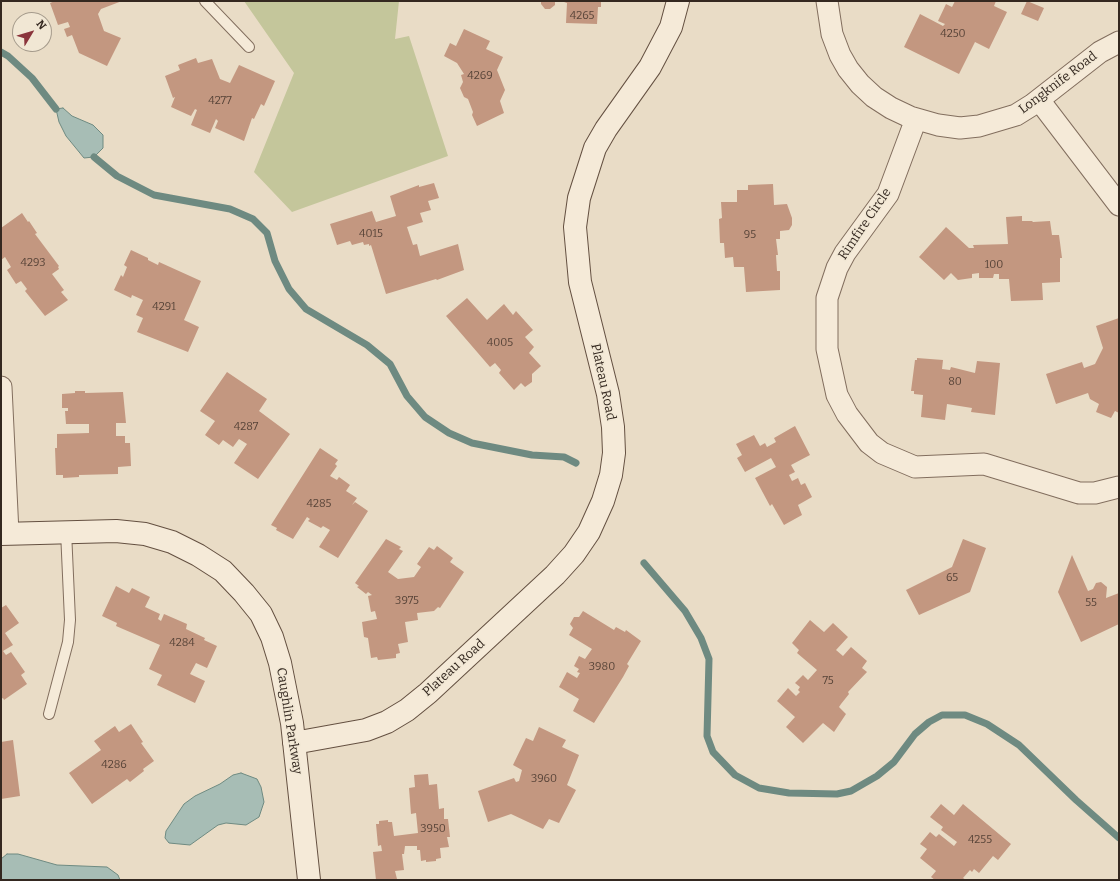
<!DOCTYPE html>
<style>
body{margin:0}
#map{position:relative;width:1120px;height:881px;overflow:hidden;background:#e9dcc6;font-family:Bitter,serif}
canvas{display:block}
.frame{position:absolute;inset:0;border:2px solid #342820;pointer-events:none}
.north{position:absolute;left:12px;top:12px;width:40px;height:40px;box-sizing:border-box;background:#f1e7d4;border:1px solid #a59b8c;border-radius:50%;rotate:52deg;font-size:11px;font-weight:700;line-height:16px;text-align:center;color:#342820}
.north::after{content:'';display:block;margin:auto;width:14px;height:18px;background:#8a343b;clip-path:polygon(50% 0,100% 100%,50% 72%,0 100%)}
</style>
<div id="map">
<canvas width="1120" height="881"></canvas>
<div class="frame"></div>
<div class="north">N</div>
</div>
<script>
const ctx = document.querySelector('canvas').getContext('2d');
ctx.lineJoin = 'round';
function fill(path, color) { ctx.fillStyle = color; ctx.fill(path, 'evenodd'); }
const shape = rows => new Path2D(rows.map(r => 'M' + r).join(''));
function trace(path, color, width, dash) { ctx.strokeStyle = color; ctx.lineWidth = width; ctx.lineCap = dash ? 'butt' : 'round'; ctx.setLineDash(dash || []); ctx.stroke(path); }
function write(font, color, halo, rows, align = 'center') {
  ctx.font = font + ' Bitter,serif'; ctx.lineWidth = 3; ctx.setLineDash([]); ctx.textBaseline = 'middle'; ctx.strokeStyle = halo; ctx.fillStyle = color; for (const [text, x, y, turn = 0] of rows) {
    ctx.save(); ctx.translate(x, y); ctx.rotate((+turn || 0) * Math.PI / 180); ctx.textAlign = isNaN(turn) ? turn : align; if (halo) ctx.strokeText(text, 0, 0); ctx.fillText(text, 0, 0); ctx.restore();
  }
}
const green = shape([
 [244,1,399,1,395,39,409,36,448,156,292,212,254,172,294,73]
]);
const water = shape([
 [63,108,72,116,93,125,103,135,103,148,94,157,84,158,66,136,59,122,56,109,63,108],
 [241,773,257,779,261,787,264,802,259,817,246,825,226,823,218,825,190,845,169,843,165,838,166,831,184,804,195,796,220,784,233,775,241,773],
 [7,854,18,854,57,865,107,867,118,875,120,880,1,880,1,859,7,854]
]);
const stream = shape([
 [1,52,8,56,32,78,56,109],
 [94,157,117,176,154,195,230,209,253,219,267,233,275,261,289,289,306,309,367,345,390,364,407,396,425,417,449,433,472,443,532,455,564,457,576,463],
 [644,563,685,611,701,638,709,659,707,736,713,752,735,775,759,788,789,793,837,794,851,791,877,776,894,762,915,734,929,722,942,715,965,715,987,724,1019,745,1076,800,1119,838]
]);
const building = shape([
 [55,1,122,1,101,9,98,14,104,31,121,38,107,66,79,53,72,35,67,37,64,29,70,27,68,22,58,25,50,3],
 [541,1,555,1,555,5,550,9,545,9,541,4],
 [561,1,601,1,601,7,598,7,597,24,566,23,567,3],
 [955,1,996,1,994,6,1007,12,989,49,975,42,959,74,904,47,920,14,943,26,945,24,938,21,946,4,952,7],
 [1027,1,1044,8,1038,21,1021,14],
 [464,29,490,41,486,49,503,57,497,70,505,90,500,101,504,113,477,126,472,115,473,112,468,99,464,97,460,88,463,82,461,75,464,74,457,63,444,56,450,43,456,46],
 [196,58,198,63,212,59,220,79,230,83,239,65,275,81,264,106,261,104,254,119,252,118,244,141,215,128,218,121,216,119,210,133,191,125,197,110,195,109,191,116,171,107,175,97,173,98,165,76,180,70,178,65],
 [434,183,439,198,428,201,431,210,420,213,423,222,407,227,413,245,417,244,420,256,458,244,464,270,437,280,436,279,386,294,371,245,369,246,369,244,364,245,363,242,352,245,350,241,337,245,330,224,372,211,376,222,396,216,390,196,419,185,419,187],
 [773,184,774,205,787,204,792,218,792,225,789,230,780,231,780,239,776,239,778,255,776,255,777,271,780,271,780,290,746,292,744,267,734,267,733,257,725,258,724,243,720,243,719,219,722,218,721,202,737,202,737,190,748,190,748,185],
 [22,213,28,222,29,221,37,233,35,234,59,266,58,267,59,269,52,274,64,290,61,292,68,300,45,316,25,291,27,289,21,281,16,284,7,270,11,267,5,257,1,260,1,228],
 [1022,216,1022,221,1032,221,1033,222,1050,221,1052,235,1059,235,1062,258,1060,258,1060,282,1042,283,1043,300,1011,301,1009,279,999,279,999,274,994,274,993,278,979,278,979,273,972,274,972,278,958,280,951,273,944,280,919,257,946,227,969,248,974,248,973,245,1008,244,1006,217],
 [131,250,148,258,148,260,158,265,159,262,201,281,184,320,199,327,188,352,137,332,143,318,136,315,143,300,132,295,131,298,114,290,121,275,123,277,127,267,124,265],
 [467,298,487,320,504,304,513,315,516,311,533,330,525,337,534,347,529,353,541,366,532,374,532,382,525,387,521,383,514,390,499,373,501,370,495,363,490,367,446,316],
 [1119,318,1119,413,1115,411,1111,418,1096,412,1099,404,1090,399,1088,393,1056,404,1046,374,1082,362,1084,368,1095,364,1103,348,1096,326],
 [917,358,943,360,942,369,950,370,951,367,975,373,977,361,1000,363,995,415,971,412,972,408,947,404,945,420,921,417,923,395,914,394,914,391,911,391,915,360,917,360],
 [227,372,267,399,259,411,290,434,258,479,234,463,247,444,239,439,233,447,223,440,219,445,205,435,215,421,200,411],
 [75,391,85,391,85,393,123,392,126,423,116,423,116,436,125,436,125,443,130,443,131,466,118,467,118,474,79,475,79,477,63,478,63,475,56,475,55,448,57,448,57,434,89,433,89,424,66,424,65,411,68,411,68,408,62,408,62,394,75,393],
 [795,426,810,455,791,465,795,472,789,475,792,481,798,478,801,485,805,483,812,497,798,505,802,515,784,525,772,504,770,506,755,478,776,467,771,458,745,472,737,458,742,455,736,444,754,435,760,446,765,443,767,447,776,442,774,438],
 [320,448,338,460,335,464,337,466,330,476,337,480,339,477,350,485,346,491,357,498,352,505,355,502,368,511,338,558,319,547,330,530,323,526,321,528,308,521,310,519,307,517,293,539,276,530,277,528,271,525],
 [386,539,401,547,399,549,403,551,388,572,398,579,414,577,421,567,417,564,429,547,434,550,437,546,453,558,450,562,464,572,440,608,438,607,434,611,417,613,418,620,405,622,408,642,398,644,400,653,396,654,396,658,378,660,377,657,371,658,368,638,364,637,362,622,377,619,375,611,371,612,368,596,372,595,368,592,366,594,357,587,359,586,355,583],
 [963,539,986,548,970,592,919,615,906,590,952,567],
 [1072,555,1088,591,1093,589,1096,583,1101,582,1107,587,1106,598,1119,593,1119,624,1081,642,1058,592],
 [116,586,129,593,132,588,150,597,145,607,160,614,158,619,161,621,164,614,187,624,186,629,205,638,204,640,217,646,207,668,196,663,190,674,205,681,195,703,157,685,162,675,149,669,160,645,116,626,117,623,102,616],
 [6,605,19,623,5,633,13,645,3,651,6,655,11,652,25,672,21,675,27,684,4,700,3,698,1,699,1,608],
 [583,611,614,630,616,627,625,632,626,630,641,641,627,664,629,666,623,677,594,723,573,711,579,699,559,687,567,672,577,678,580,673,577,672,579,669,574,666,579,656,585,659,592,649,569,635,573,628,570,624,574,617,579,617],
 [810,620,824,632,833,623,848,637,836,650,843,656,851,647,867,661,862,668,867,672,848,692,849,694,841,704,839,707,846,714,834,732,823,723,803,743,786,727,795,717,777,701,788,688,796,696,800,692,798,690,800,687,795,683,803,675,808,680,817,670,797,653,799,650,792,643],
 [131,724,143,742,141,743,154,761,143,769,144,771,130,782,127,779,92,804,69,773,101,750,94,741,115,726,119,732],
 [539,727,566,740,562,747,579,755,567,785,576,790,559,823,549,819,543,829,511,814,488,822,478,791,514,778,516,782,519,781,522,770,513,765,526,738,533,741],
 [13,740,20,796,1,799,1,742],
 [428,774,429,785,437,784,439,809,444,808,444,819,448,819,450,837,447,837,449,847,440,848,441,858,436,859,436,861,426,862,426,860,421,861,420,850,417,850,417,846,405,846,404,854,402,854,404,870,395,871,397,879,376,880,373,852,382,851,381,845,378,846,376,824,379,824,379,821,388,820,388,822,392,822,394,836,418,833,416,813,411,814,409,788,415,787,414,775],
 [941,804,954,815,963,804,1011,844,998,860,993,856,979,873,974,869,972,872,970,870,963,878,966,880,935,880,931,877,936,871,920,858,927,849,920,844,930,832,936,837,939,834,954,846,957,842,941,830,943,827,930,817]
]);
const lane = shape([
 [205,1,249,47],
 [49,714,68,642,70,620,66,531]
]);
const street = shape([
 [827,1,832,34,840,55,848,69,860,84,874,97,891,108,910,117,938,125,960,128,979,126,1016,115,1032,105,1100,52,1119,42],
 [1039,100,1119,205],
 [916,119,888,194,845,253,837,268,827,298,827,349,837,395,847,414,869,443,882,453,915,467,984,464,1079,493,1095,493,1119,487],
 [1,387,8,533]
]);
const secondary = shape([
 [1,534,116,531,145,534,172,542,198,555,223,571,244,593,261,614,272,637,280,663,292,723,309,880],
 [294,743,366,730,387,722,407,710,428,693,555,575,574,554,589,532,603,501,611,475,614,453,613,427,608,394,580,282,575,227,579,198,595,148,606,129,650,67,671,27,678,1]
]);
const numberNames = [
 ["4265",582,16],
 ["4250",953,34],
 ["4269",480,76],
 ["4277",220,101],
 ["4015",371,234],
 ["95",750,235],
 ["4293",33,263],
 ["100",994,265],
 ["4291",164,307],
 ["4005",500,343],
 ["80",955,382],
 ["4287",246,427],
 ["4285",319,504],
 ["65",952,578],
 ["3975",407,601],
 ["55",1091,603],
 ["4284",182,643],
 ["3980",602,667],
 ["75",828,681],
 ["4286",114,765],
 ["3960",544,779],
 ["3950",433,829],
 ["4255",980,840]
];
const streetNames = [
 ["Longknife Road",1058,83,-37],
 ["Rimfire Circle",865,224,-56],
 ["Plateau Road",603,382,78],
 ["Plateau Road",454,668,-42],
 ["Caughlin Parkway",289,721,81]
];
fill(green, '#c4c69b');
fill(water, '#a7bdb5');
trace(water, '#6e8a81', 1);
trace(stream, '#6e8a81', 7);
fill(building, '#c39780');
trace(lane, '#826e5e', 12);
trace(street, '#826e5e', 23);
trace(secondary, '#645041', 24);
trace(lane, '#f5ead8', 10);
trace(street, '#f5ead8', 21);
trace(secondary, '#f5ead8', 22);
write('11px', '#584438', null, numberNames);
write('13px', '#342820', '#f1e7d4', streetNames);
</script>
